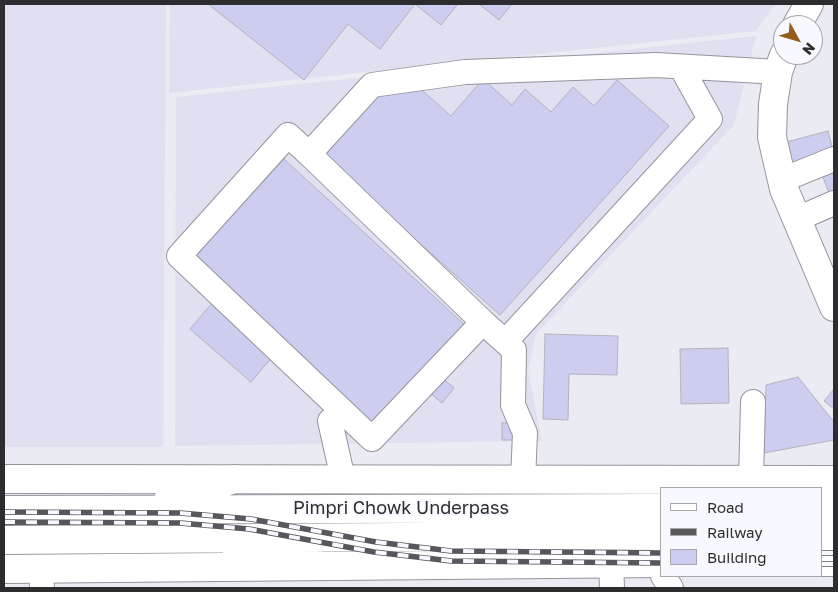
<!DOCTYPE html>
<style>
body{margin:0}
#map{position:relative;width:838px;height:592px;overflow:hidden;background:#ebebf4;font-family:"Golos Text",sans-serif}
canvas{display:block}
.frame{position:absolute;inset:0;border:5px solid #2d2d30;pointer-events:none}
.legend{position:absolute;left:660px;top:487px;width:162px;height:90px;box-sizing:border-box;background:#f8f9fe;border:1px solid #a7a7ac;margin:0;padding:6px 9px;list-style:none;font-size:15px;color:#2d2d30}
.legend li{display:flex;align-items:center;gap:10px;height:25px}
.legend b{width:25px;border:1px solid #a7a7ac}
.north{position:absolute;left:773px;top:15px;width:50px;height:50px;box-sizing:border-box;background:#f8f9fe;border:1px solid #a7a7ac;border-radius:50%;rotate:129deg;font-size:14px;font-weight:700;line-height:20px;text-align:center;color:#2d2d30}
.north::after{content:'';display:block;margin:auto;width:18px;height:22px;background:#985b1e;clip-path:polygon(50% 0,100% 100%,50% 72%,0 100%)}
</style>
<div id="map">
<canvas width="838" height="592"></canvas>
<div class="frame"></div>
<ul class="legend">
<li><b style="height:6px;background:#fff"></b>Road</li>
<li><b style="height:6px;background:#57575c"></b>Railway</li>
<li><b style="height:14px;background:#cdcdf0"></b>Building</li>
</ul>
<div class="north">N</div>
</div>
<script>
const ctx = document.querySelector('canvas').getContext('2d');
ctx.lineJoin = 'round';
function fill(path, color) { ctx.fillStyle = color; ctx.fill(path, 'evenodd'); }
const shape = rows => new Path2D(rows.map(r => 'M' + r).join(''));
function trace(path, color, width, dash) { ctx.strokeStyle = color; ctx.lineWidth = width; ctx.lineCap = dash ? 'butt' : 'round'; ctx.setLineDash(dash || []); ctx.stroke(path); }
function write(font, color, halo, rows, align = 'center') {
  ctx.font = font + ' "Golos Text",sans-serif'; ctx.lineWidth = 4; ctx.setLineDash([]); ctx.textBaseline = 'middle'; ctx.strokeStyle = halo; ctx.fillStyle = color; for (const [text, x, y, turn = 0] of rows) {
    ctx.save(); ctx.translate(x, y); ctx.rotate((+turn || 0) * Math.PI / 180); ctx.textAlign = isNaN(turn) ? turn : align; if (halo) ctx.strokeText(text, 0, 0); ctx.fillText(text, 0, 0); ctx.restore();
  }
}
const built = shape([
 [4,4,166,4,163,447,4,447],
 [170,4,775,4,756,31,169,93],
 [756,36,734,125,536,334,528,370,542,441,175,446,176,97]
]);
const building = shape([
 [208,4,458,4,441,25,415,4,380,49,348,24,304,80,208,4],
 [479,4,512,4,499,20,479,4],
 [483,79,512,105,525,89,551,112,573,87,594,106,617,80,669,126,500,315,321,155,379,90,416,85,451,116,483,79],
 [828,131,834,154,792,165,786,142,828,131],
 [284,159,467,327,374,431,191,260,284,159],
 [834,167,834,194,830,196,821,172,834,167],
 [213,302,274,355,251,382,190,329,213,302],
 [545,334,618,336,617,375,569,374,568,420,543,419,545,334],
 [728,348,729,403,681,404,680,349,728,348],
 [441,377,454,388,442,403,429,392,441,377],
 [798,377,834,422,834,440,764,453,766,385,798,377],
 [834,389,834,409,824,401,834,389],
 [502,423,515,423,515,440,502,440,502,423]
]);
const minor = shape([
 [309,154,483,322],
 [782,180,834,159],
 [797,219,834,203],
 [505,342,710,119,681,67],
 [330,421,343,479],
 [523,480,525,433,513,405,514,350,483,322,372,439,179,256,288,135,309,154,372,85,465,72,656,65,778,72],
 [751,480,753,402],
 [611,564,612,588],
 [41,569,42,588],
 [663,576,671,588]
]);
const major = shape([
 [797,25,809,4],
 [784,55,778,72,773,104,772,137,784,189,834,307],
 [4,479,834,480],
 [822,562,834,562],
 [4,569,662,563]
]);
const highway = shape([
 [168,500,235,479],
 [822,508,834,508],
 [4,510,662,508],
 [822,534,834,534],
 [4,540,662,535],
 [236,548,321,566]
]);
const rail = shape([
 [4,512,180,513,251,519,376,542,451,551,662,553],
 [4,522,180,523,249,529,374,552,451,561,662,563],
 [822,553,834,553],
 [822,564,834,564]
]);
const streetNames = [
 ["Pimpri Chowk Underpass",401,508]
];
fill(built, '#e0e0f0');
fill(building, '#cdcdf0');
trace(building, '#b2b3bb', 1);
trace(minor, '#94949c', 26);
trace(major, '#94949c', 30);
trace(highway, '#94949c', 30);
trace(minor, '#fff', 24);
trace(major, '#fff', 28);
trace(highway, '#fff', 28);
trace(rail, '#57575c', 5.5);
trace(rail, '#f8f9fe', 4, [11]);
write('18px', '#2d2d30', '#f8f9fe', streetNames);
</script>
